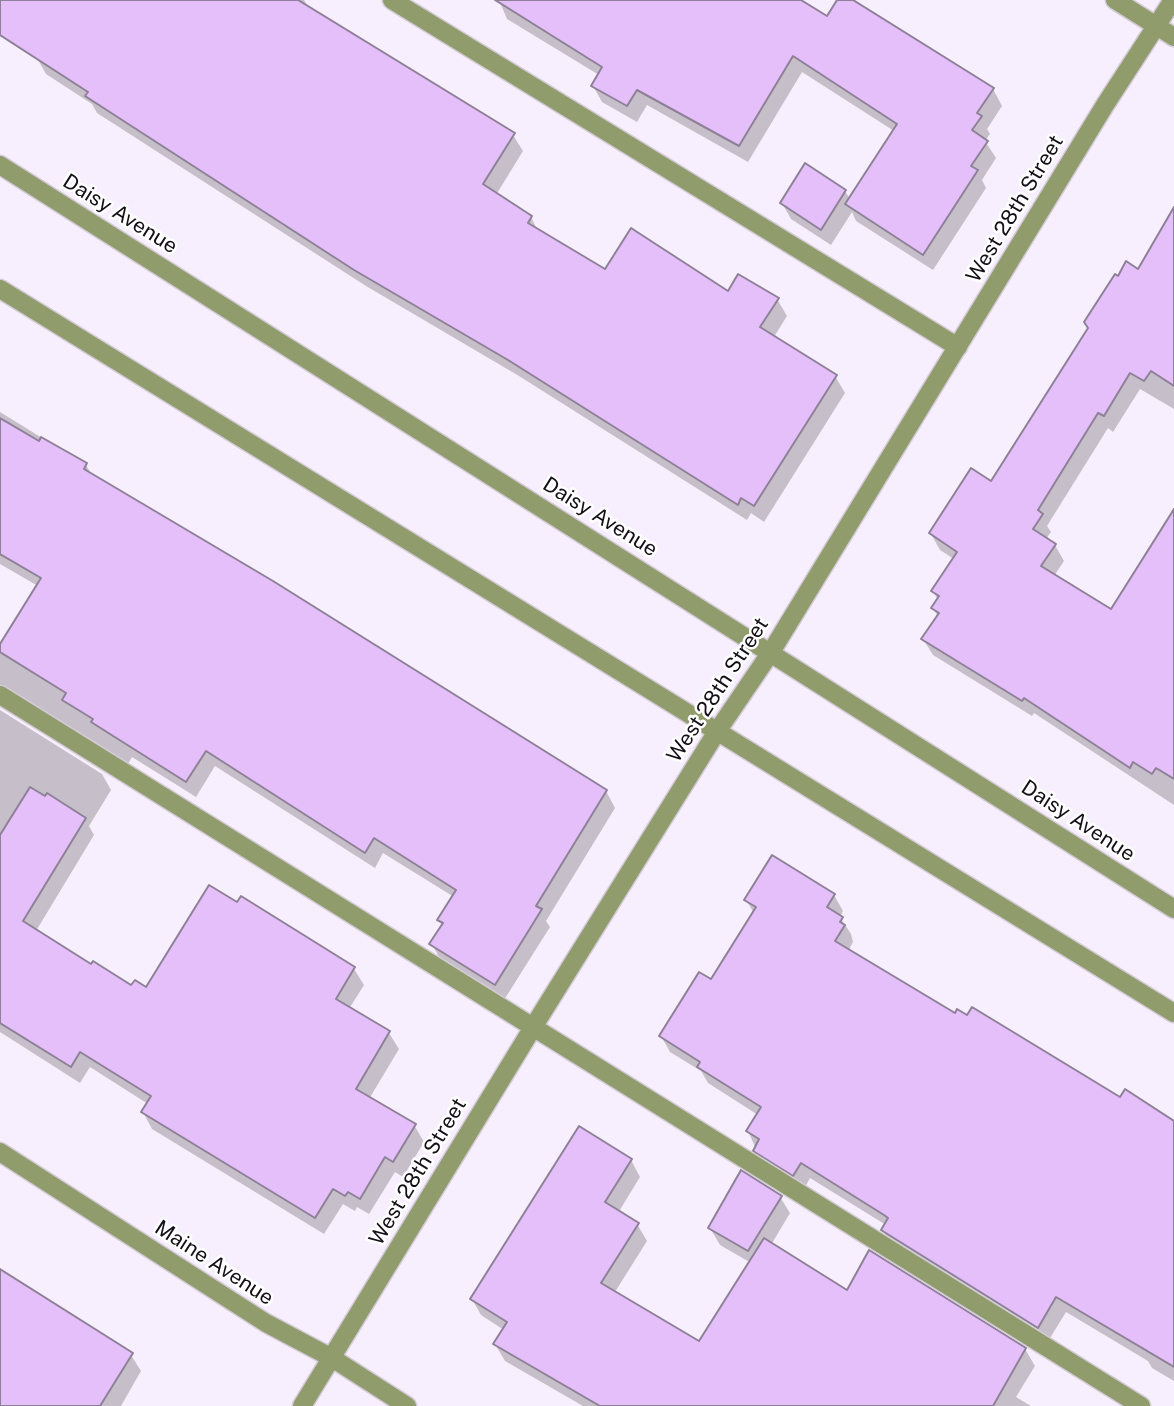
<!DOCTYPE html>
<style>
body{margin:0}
canvas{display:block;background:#f7effd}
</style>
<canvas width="1174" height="1406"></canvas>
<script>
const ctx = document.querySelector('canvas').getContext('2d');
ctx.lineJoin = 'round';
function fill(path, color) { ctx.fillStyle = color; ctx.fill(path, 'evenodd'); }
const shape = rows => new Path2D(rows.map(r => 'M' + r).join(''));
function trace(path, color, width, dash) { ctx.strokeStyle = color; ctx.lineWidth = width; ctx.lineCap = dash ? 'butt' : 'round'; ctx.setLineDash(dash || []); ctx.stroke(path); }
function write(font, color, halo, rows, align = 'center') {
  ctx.font = font + ' "Public Sans",sans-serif'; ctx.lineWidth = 5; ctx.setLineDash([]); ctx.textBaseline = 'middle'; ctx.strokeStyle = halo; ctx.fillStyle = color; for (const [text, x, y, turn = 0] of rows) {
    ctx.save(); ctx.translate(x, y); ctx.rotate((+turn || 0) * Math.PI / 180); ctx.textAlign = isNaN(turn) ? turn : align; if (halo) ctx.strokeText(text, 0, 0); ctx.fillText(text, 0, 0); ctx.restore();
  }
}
const shadow = shape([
 [71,0,304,0,310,10,513,135,523,151,496,195,531,217,538,231,606,272,777,299,787,316,774,337,835,376,845,393,764,522,751,513,747,520,519,376,366,286,97,113,92,104,46,74,37,58],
 [499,0,798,0,828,18,839,0,850,0,993,89,1002,106,987,129,990,134,985,141,996,158,982,180,986,188,933,270,856,221,852,212,831,245,791,219,782,203,845,191,850,199,894,131,802,72,748,162,647,105,637,122,602,102,593,86,599,75,507,19],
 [1174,247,1174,409,1140,389,1113,432,1108,428,1047,526,1051,532,1046,539,1055,545,1064,561,1054,576,1112,612,1174,509,1174,805,1034,713,1032,716,933,655,923,639,938,617,933,608,938,600,933,591,954,559,940,550,931,534,992,483,1090,328,1087,322,1126,263,1139,271],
 [0,412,86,465,93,477,606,791,615,808,546,921,550,927,504,1000,441,961,432,944,443,926,439,920,454,897,383,853,375,868,215,766,196,797,132,757,125,769,5,701,0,705,0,648,38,586,0,564],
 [0,710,102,774,111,790,89,826,94,835,36,931,132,988,146,989,354,969,364,985,349,1009,389,1033,399,1049,369,1099,414,1125,424,1142,403,1177,395,1172,369,1214,357,1207,355,1211,343,1204,324,1234,152,1129,143,1112,148,1104,90,1067,80,1083,0,1032],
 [834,895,843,911,840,917,851,934,853,942,848,951,956,1015,1174,1132,1174,1381,1152,1368,1148,1361,1066,1312,1047,1343,892,1247,883,1230,886,1225,810,1178,803,1191,764,1167,748,1131,758,1115,708,1083,701,1071,670,1052,661,1036,711,982,754,913,746,900],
 [631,1160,640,1177,618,1213,637,1224,647,1241,615,1292,700,1344,751,1263,720,1245,710,1228,780,1197,790,1213,771,1245,847,1292,1025,1349,1035,1366,1016,1397,1031,1406,583,1406,505,1361,495,1344,504,1330,481,1315,472,1299],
 [0,1299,131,1355,141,1371,121,1406,0,1406]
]);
const building = shape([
 [0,0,298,0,515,133,483,184,532,216,528,223,605,269,631,228,728,291,738,274,779,298,760,327,837,375,754,506,741,498,738,505,508,360,354,270,85,96,88,92,0,35,0,0],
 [495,0,801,0,827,16,837,0,853,0,994,88,977,113,982,116,972,130,988,141,971,166,978,170,923,255,845,204,897,124,793,56,739,146,637,90,627,106,591,86,602,67,495,0],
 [805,163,846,190,821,230,780,203,805,163],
 [1174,207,1174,386,1151,371,1144,381,1130,373,1104,416,1098,413,1038,510,1043,514,1033,529,1056,544,1041,566,1111,609,1174,509,1174,779,1156,768,1152,774,1133,762,1130,768,1024,698,1022,701,921,639,939,613,931,608,939,596,931,591,957,552,929,533,971,468,991,481,1088,328,1084,322,1115,274,1118,276,1126,261,1138,269,1174,207],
 [0,418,39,441,41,437,87,463,84,469,273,581,607,790,536,906,542,909,495,985,429,944,443,923,437,920,456,890,374,838,365,853,206,751,186,782,91,722,93,719,62,700,66,693,0,652,0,644,41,578,0,554,0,418],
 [30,787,45,796,47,793,86,818,23,921,91,964,93,961,131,985,135,980,146,987,209,885,237,902,241,896,355,967,336,999,390,1031,356,1089,416,1124,393,1162,385,1157,360,1199,348,1192,345,1196,333,1189,315,1218,141,1112,151,1096,80,1052,71,1067,0,1023,0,835,30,787],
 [772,855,835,894,827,907,843,917,840,922,845,925,835,941,955,1013,957,1009,967,1015,972,1007,1120,1097,1125,1089,1174,1121,1174,1367,1056,1297,1038,1328,881,1230,888,1218,884,1215,801,1163,793,1176,753,1151,759,1139,746,1131,761,1107,697,1067,700,1062,659,1036,699,972,711,979,756,907,744,900,772,855],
 [579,1126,632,1159,605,1202,639,1223,601,1283,699,1341,764,1238,847,1290,869,1250,1026,1348,993,1406,600,1406,493,1344,507,1322,470,1299,579,1126],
 [741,1170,782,1196,748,1251,708,1228,741,1170],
 [0,1269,133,1353,100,1406,0,1406,0,1269]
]);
const minor = shape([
 [392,0,958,347],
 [1115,0,1174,37],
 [0,165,1174,909],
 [0,289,1174,1013],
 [0,695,1141,1406],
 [0,1152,266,1323,332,1358,407,1406],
 [302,1406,532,1029,716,733,771,652,1105,105,1173,0]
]);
const streetNames = [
 ["West 28th Street",1015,209,-59],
 ["Daisy Avenue",120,214,32],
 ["Daisy Avenue",600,517,32],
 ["West 28th Street",718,690,-57],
 ["Daisy Avenue",1078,821,33],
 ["West 28th Street",418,1172,-59],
 ["Maine Avenue",214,1263,33]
];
fill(shadow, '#0003');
fill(building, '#e4bffa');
trace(building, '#8e8197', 2);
trace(minor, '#d3cbd8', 21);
trace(minor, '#909c6c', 18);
write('21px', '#151018', '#fff', streetNames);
</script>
